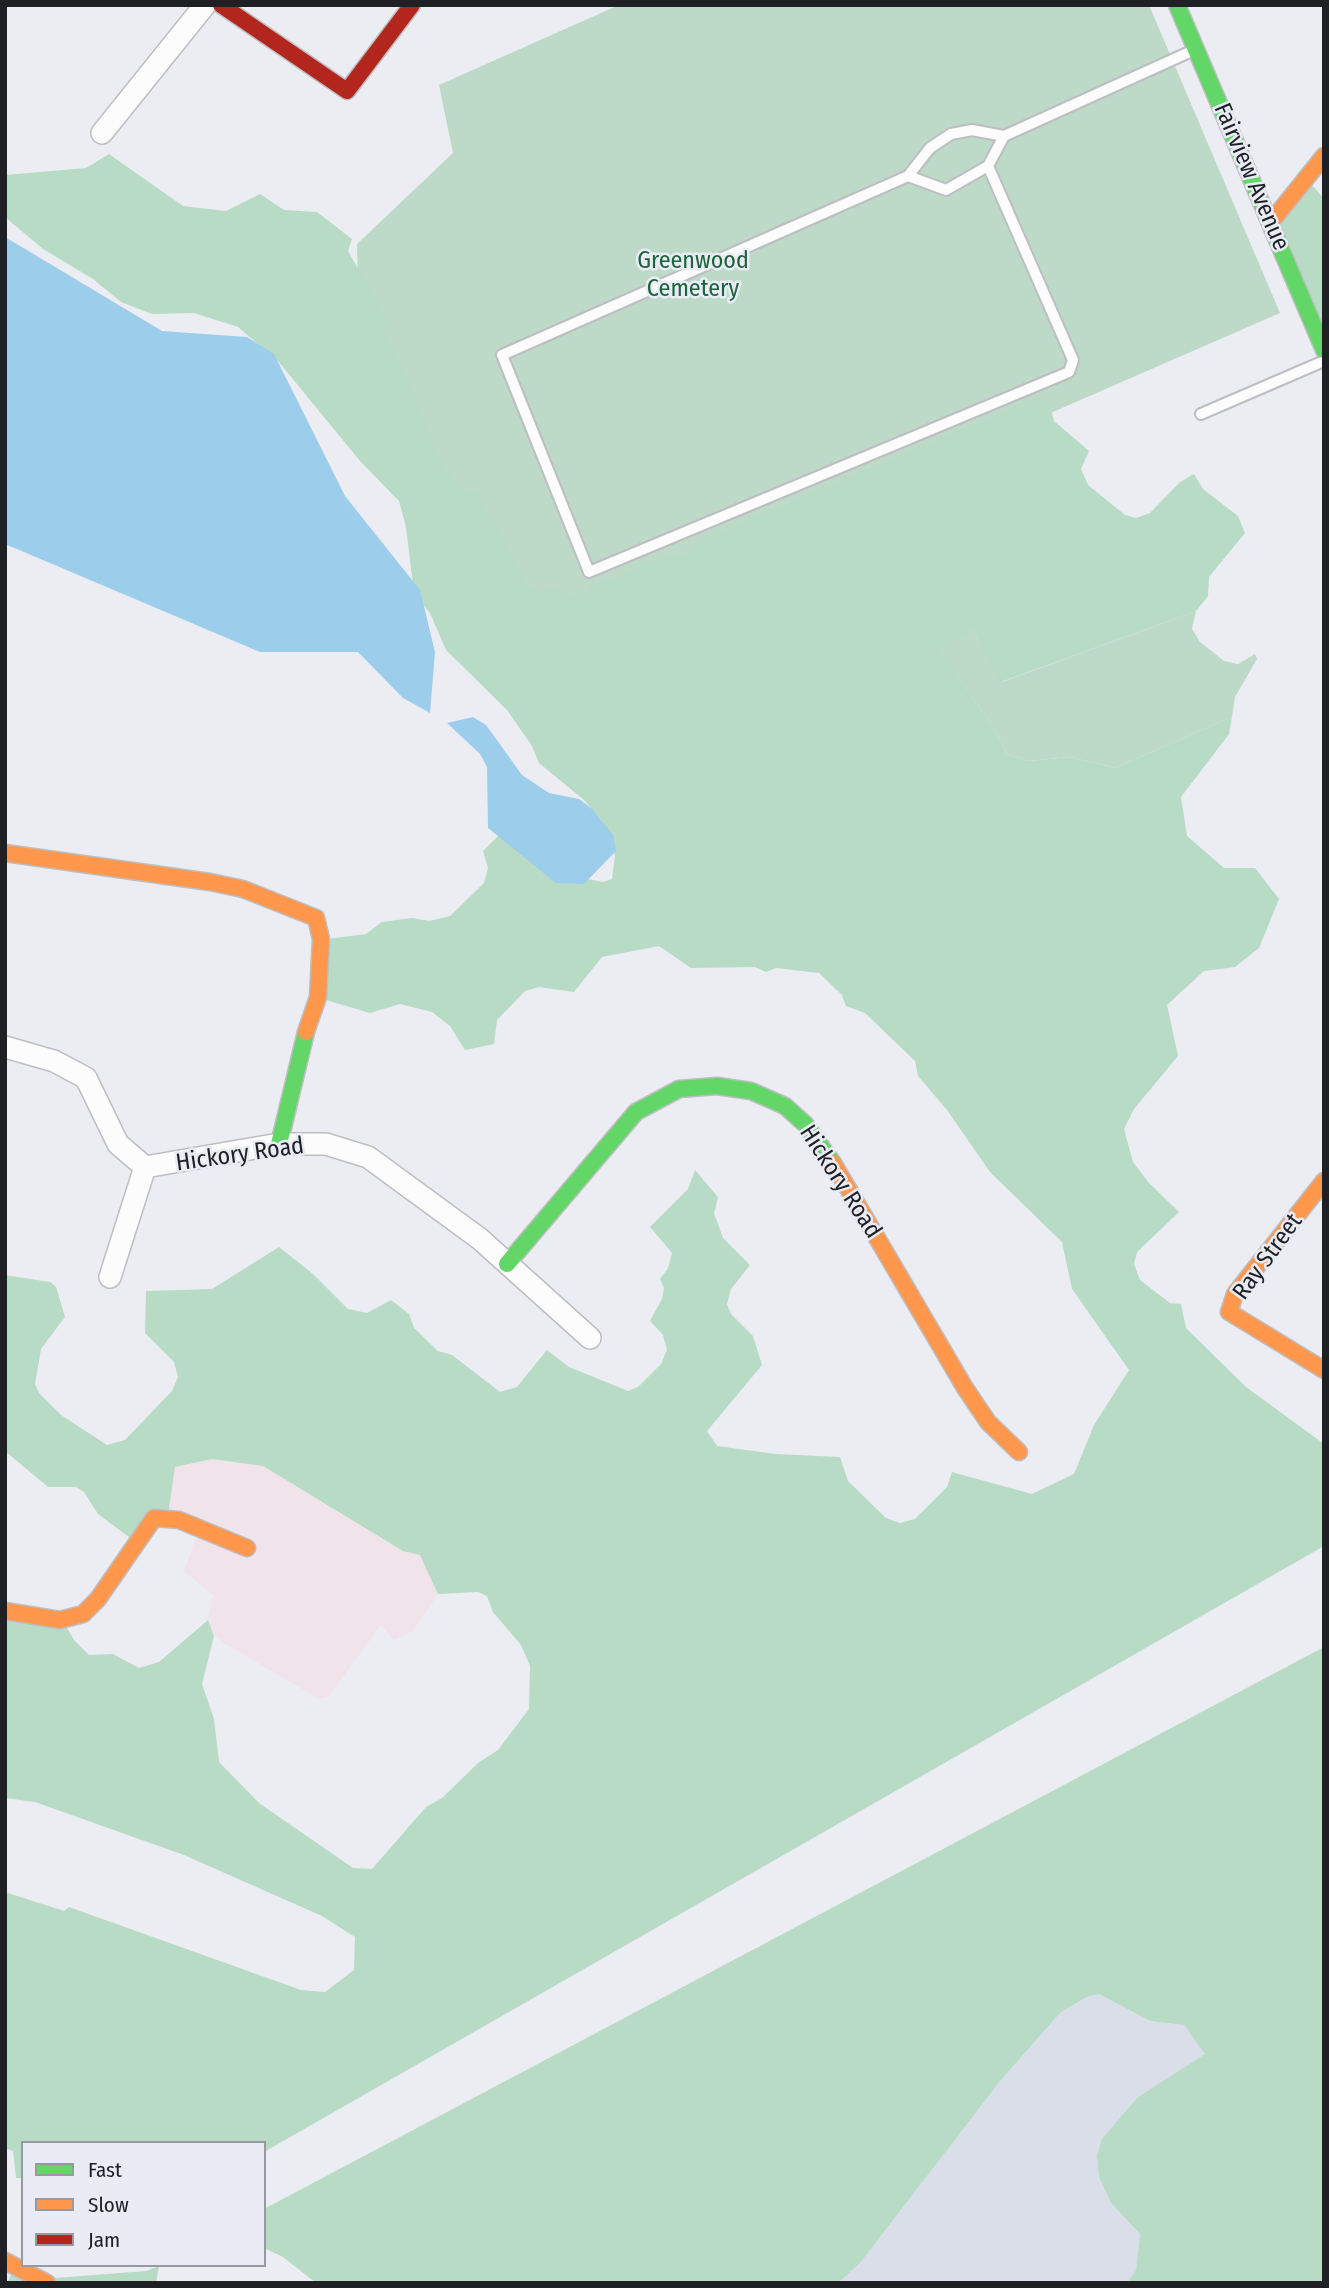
<!DOCTYPE html>
<style>
body{margin:0}
#map{position:relative;width:1329px;height:2288px;overflow:hidden;background:#ecedf2;font-family:"Fira Sans Condensed",sans-serif}
canvas{display:block}
.frame{position:absolute;inset:0;border:7px solid #1f2024;pointer-events:none}
.legend{position:absolute;left:21px;top:2141px;width:245px;height:126px;box-sizing:border-box;background:#e9ecf5;border:2px solid #989aa1;margin:0;padding:9px 12px;list-style:none;font-size:21px;color:#1f2024}
.legend li{display:flex;align-items:center;gap:14px;height:35px}
.legend b{width:35px;border:2px solid #989aa1}
</style>
<div id="map">
<canvas width="1329" height="2288"></canvas>
<div class="frame"></div>
<ul class="legend">
<li><b style="height:9px;background:#63d668"></b>Fast</li>
<li><b style="height:9px;background:#ff974d"></b>Slow</li>
<li><b style="height:9px;background:#b3261e"></b>Jam</li>
</ul>
</div>
<script>
const ctx = document.querySelector('canvas').getContext('2d');
ctx.lineJoin = 'round';
function fill(path, color) { ctx.fillStyle = color; ctx.fill(path, 'evenodd'); }
const shape = rows => new Path2D(rows.map(r => 'M' + r).join(''));
function trace(path, color, width, dash) { ctx.strokeStyle = color; ctx.lineWidth = width; ctx.lineCap = dash ? 'butt' : 'round'; ctx.setLineDash(dash || []); ctx.stroke(path); }
function write(font, color, halo, rows, align = 'center') {
  ctx.font = font + ' "Fira Sans Condensed",sans-serif'; ctx.lineWidth = 5; ctx.setLineDash([]); ctx.textBaseline = 'middle'; ctx.strokeStyle = halo; ctx.fillStyle = color; for (const [text, x, y, turn = 0] of rows) {
    ctx.save(); ctx.translate(x, y); ctx.rotate((+turn || 0) * Math.PI / 180); ctx.textAlign = isNaN(turn) ? turn : align; if (halo) ctx.strokeText(text, 0, 0); ctx.fillText(text, 0, 0); ctx.restore();
  }
}
const commercial = shape([
 [212,1459,263,1466,403,1551,420,1554,427,1566,438,1594,413,1631,394,1640,381,1625,328,1697,319,1699,224,1643,210,1631,208,1620,213,1595,184,1571,199,1529,168,1515,175,1467]
]);
const built = shape([
 [1099,1994,1150,2021,1184,2025,1206,2054,1138,2097,1097,2156,1099,2177,1111,2203,1140,2234,1136,2270,1127,2283,838,2283,860,2263,1001,2080,1061,2012,1087,1997]
]);
const green = shape([
 [619,5,1149,5,1280,313,562,626,433,489,358,288,357,244,453,153,439,85],
 [1196,611,1192,629,1200,642,1224,661,1238,664,1255,654,1257,659,1235,697,1232,717,1115,768,1070,757,1029,761,1007,754,992,726,939,649,973,631,1002,682]
]);
const forest = shape([
 [109,154,183,206,226,211,260,194,284,210,317,212,352,239,348,251,388,322,381,329,402,367,439,460,458,489,476,493,528,586,535,591,560,589,571,596,587,593,592,583,614,581,668,555,685,557,707,538,1035,399,1049,402,1054,421,1089,451,1081,469,1088,485,1125,515,1136,518,1150,513,1180,482,1194,474,1203,489,1238,516,1245,533,1209,577,1208,596,1196,611,1001,682,973,631,940,650,992,726,1007,754,1029,761,1070,757,1115,768,1232,717,1229,734,1181,797,1187,836,1224,868,1255,868,1279,899,1259,948,1235,967,1204,971,1167,1005,1178,1056,1134,1109,1124,1129,1133,1162,1149,1183,1179,1212,1137,1252,1134,1264,1140,1280,1170,1303,1181,1304,1186,1328,1246,1387,1324,1444,1324,1546,264,2152,264,2143,23,2143,23,2178,16,2178,13,2151,5,2148,5,1892,64,1911,69,1907,301,1990,325,1992,354,1970,355,1937,322,1916,184,1855,35,1802,5,1798,5,1609,61,1618,74,1640,89,1655,113,1654,139,1668,159,1662,208,1620,214,1636,202,1684,214,1719,219,1762,259,1803,353,1868,372,1869,426,1807,442,1798,478,1763,498,1750,529,1709,530,1666,521,1645,493,1612,487,1596,478,1592,438,1594,420,1555,403,1551,263,1466,212,1459,175,1467,168,1515,133,1540,98,1514,84,1492,76,1487,48,1487,5,1451,5,1275,50,1282,56,1287,65,1317,41,1349,35,1384,39,1393,61,1415,107,1445,125,1440,172,1391,178,1377,174,1362,145,1333,146,1291,212,1289,279,1247,313,1274,348,1309,367,1313,391,1300,409,1314,414,1328,438,1351,452,1355,500,1392,517,1387,547,1350,569,1367,628,1391,638,1387,661,1364,667,1350,663,1335,650,1321,662,1299,664,1288,660,1279,668,1268,672,1253,650,1227,688,1189,695,1170,718,1197,714,1213,723,1238,750,1265,731,1289,727,1304,731,1314,753,1336,762,1365,707,1431,717,1446,776,1454,840,1457,848,1481,886,1518,900,1523,915,1519,947,1487,952,1472,1032,1494,1074,1474,1094,1425,1129,1370,1072,1289,1062,1242,990,1172,947,1110,918,1076,915,1061,865,1013,846,1006,842,995,819,973,776,968,766,972,755,967,691,968,659,946,602,957,574,992,539,987,525,991,497,1020,494,1044,465,1050,450,1026,432,1012,400,1004,370,1013,319,998,320,940,366,934,382,922,412,918,429,921,450,916,484,883,488,868,483,851,503,831,550,872,603,882,612,879,615,855,601,820,584,800,539,763,532,746,507,710,446,650,430,613,414,593,406,527,399,501,360,461,278,361,238,327,194,313,152,314,121,302,93,279,43,249,5,217,5,175,86,168],
 [1305,177,1324,199,1324,350,1276,213],
 [1324,1647,1324,2283,1127,2283,1136,2270,1140,2234,1111,2203,1099,2177,1097,2156,1102,2139,1138,2097,1205,2054,1184,2025,1150,2021,1099,1994,1087,1997,1061,2012,1001,2080,860,2263,838,2283,316,2283,283,2257,264,2248,264,2209],
 [159,2266,156,2283,7,2283,15,2267,43,2279,146,2271]
]);
const water = shape([
 [5,237,162,331,247,337,274,354,345,496,420,590,435,652,430,713,403,698,358,652,260,652,5,544],
 [473,717,486,725,522,775,549,793,579,799,592,809,613,835,616,851,584,884,556,883,488,828,487,767,480,754,447,723]
]);
const lane = shape([
 [1004,136,988,166,1073,360,1069,372,589,572,502,355,908,176,930,148,951,134,972,130,1004,136,1194,50],
 [908,176,946,190,988,166],
 [1201,414,1324,361]
]);
const street = shape([
 [102,133,205,5],
 [5,1047,54,1061,86,1078,118,1144,145,1167],
 [145,1167,279,1144,326,1144,368,1157,480,1239,590,1338],
 [110,1277,145,1167]
]);
const fast = shape([
 [1177,5,1324,350],
 [279,1144,306,1032],
 [507,1264,636,1112,679,1089,717,1086,751,1091,785,1106,805,1124,833,1163]
]);
const slow = shape([
 [1271,222,1324,156],
 [5,853,210,882,243,889,316,918,321,939,318,997,306,1032],
 [833,1163,965,1388,988,1422,1019,1452],
 [1324,1181,1235,1294,1229,1312,1324,1370],
 [5,1611,60,1620,83,1614,98,1599,154,1518,179,1520,247,1548],
 [5,2261,47,2283]
]);
const jam = shape([
 [221,5,347,91,412,5]
]);
const streetNames = [
 ["Fairview Avenue",1251,177,67],
 ["Hickory Road",240,1155,-8],
 ["Hickory Road",840,1182,57],
 ["Ray Street",1268,1257,-54]
];
const parkNames = [
 ["Greenwood",693,261],
 ["Cemetery",693,289]
];
fill(commercial, '#f0e3ea');
fill(built, '#dadee8');
fill(green, '#bdd9c8');
fill(forest, '#b7dbc5');
fill(water, '#9ccdea');
trace(lane, '#bdbec2', 14);
trace(street, '#bdbec2', 24);
trace(fast, '#bdbec2', 19);
trace(slow, '#bdbec2', 19);
trace(jam, '#bdbec2', 19);
trace(lane, '#fcfcfd', 10);
trace(street, '#fcfcfd', 21);
trace(fast, '#63d668', 16);
trace(slow, '#ff974d', 16);
trace(jam, '#b3261e', 16);
write('24px', '#1f2024', '#e9ecf5', streetNames);
write('24px', '#1d633b', '#e9ecf5', parkNames);
</script>
